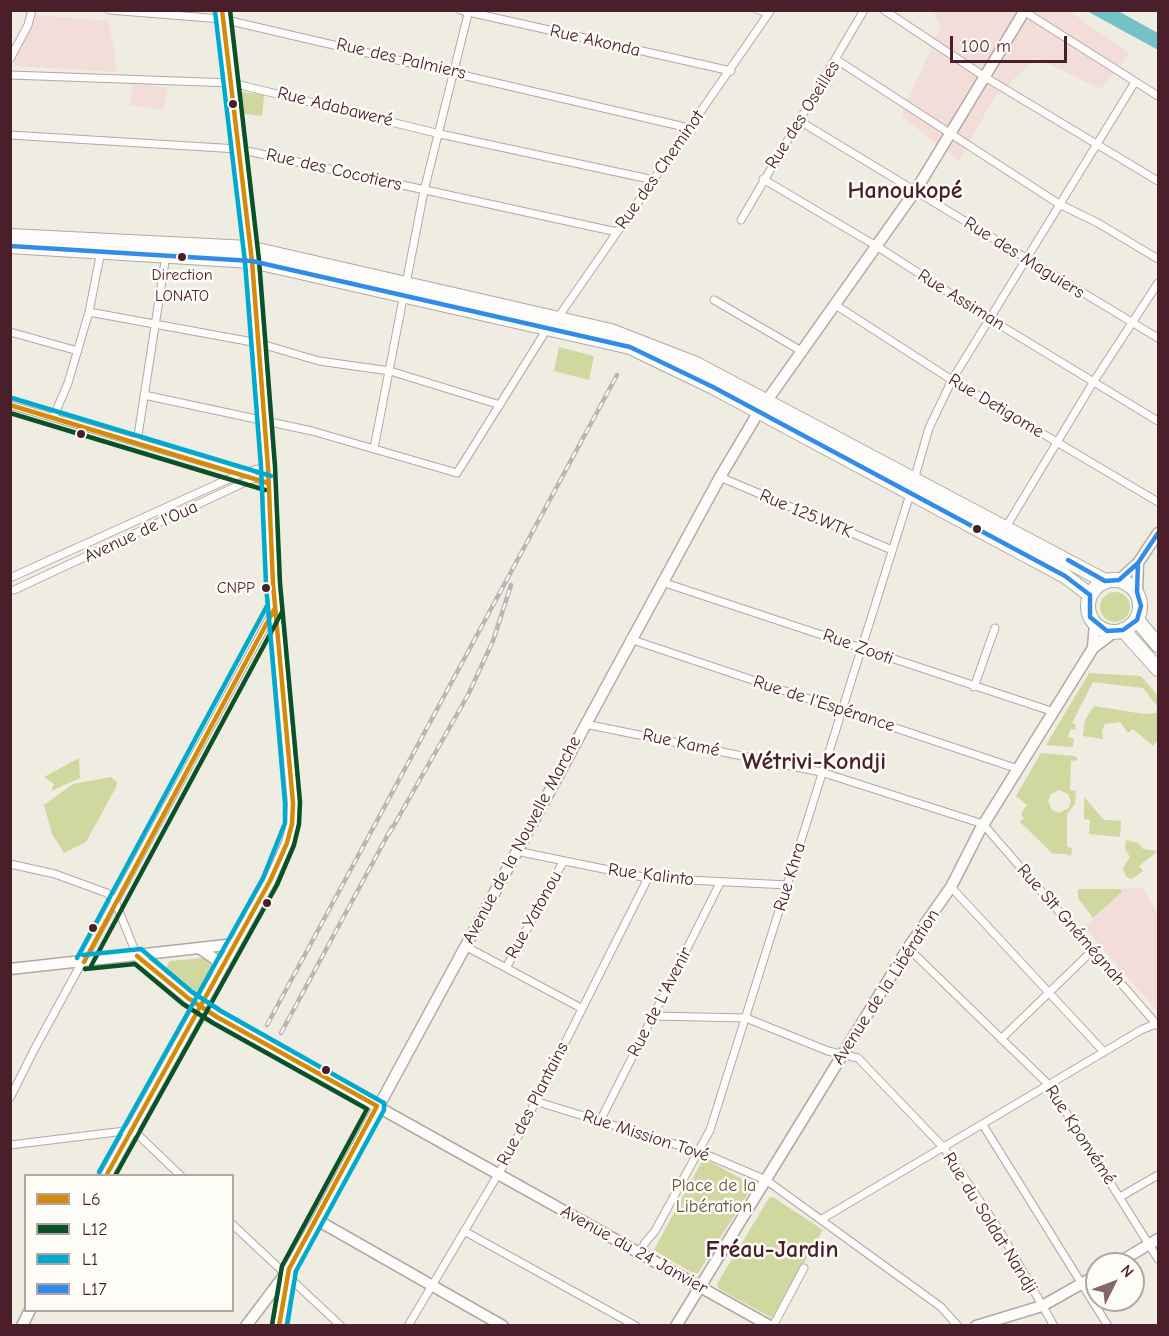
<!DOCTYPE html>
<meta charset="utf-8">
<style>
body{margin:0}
#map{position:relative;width:1169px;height:1336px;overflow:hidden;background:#efece2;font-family:"Comic Neue",sans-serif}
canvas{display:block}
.frame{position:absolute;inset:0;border:12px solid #4a1f2b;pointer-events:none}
.legend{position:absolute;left:24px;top:1174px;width:210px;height:138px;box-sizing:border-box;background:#fdfcf7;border:2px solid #b5a4a5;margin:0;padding:8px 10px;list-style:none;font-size:18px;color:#4a1f2b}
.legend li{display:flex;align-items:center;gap:12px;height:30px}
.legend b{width:30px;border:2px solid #b5a4a5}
.north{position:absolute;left:1085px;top:1252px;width:60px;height:60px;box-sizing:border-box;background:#fdfcf7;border:2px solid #b5a4a5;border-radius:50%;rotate:48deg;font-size:16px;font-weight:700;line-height:24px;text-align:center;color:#4a1f2b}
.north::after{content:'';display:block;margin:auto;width:21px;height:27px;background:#84676b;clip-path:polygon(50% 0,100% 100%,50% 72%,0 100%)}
.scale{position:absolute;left:950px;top:36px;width:117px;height:27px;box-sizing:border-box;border:3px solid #4a1f2b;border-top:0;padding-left:8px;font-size:18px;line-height:21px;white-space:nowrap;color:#4a1f2b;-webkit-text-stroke:4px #fdfcf7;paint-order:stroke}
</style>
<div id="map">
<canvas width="1169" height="1336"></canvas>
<div class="frame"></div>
<ul class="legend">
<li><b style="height:8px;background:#d48b09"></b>L6</li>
<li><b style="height:8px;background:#095228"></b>L12</li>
<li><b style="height:8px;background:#00a9ce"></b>L1</li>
<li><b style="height:8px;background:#318ce7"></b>L17</li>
</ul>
<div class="north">N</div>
<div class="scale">100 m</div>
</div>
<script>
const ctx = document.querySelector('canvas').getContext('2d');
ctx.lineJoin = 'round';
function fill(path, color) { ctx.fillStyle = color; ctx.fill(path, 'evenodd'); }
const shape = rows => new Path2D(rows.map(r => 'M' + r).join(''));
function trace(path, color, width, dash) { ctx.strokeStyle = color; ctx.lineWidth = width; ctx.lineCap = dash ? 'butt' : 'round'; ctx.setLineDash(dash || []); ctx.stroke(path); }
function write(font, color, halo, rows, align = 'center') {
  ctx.font = font + ' "Comic Neue",sans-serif'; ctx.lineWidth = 5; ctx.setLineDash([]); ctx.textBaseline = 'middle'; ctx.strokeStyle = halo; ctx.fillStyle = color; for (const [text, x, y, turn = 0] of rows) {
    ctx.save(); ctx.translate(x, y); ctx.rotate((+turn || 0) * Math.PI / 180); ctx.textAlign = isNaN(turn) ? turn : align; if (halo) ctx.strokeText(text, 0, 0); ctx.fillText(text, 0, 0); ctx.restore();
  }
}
const built = shape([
 [933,11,1069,11,1130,54,1100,89,1037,58,995,96,959,161,901,116,941,26],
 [36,15,109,21,117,72,15,66,14,56],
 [133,83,167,88,163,110,130,105],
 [1142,887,1158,914,1158,1012,1084,927,1122,892,1121,889]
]);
const green = shape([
 [241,92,264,95,262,116,238,113],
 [559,347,594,356,589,380,554,371],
 '1100 607a15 15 0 1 1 30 0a15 15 0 1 1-30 0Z',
 [1089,673,1141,676,1158,696,1158,740,1153,746,1133,729,1128,733,1120,722,1105,724,1102,731,1103,739,1083,736,1085,720,1094,706,1144,714,1156,713,1157,706,1143,688,1093,682,1072,723,1076,725,1075,730,1071,729,1068,737,1074,739,1073,747,1046,745],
 [1041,753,1075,756,1078,760,1071,761,1070,790,1076,791,1075,804,1067,814,1067,847,1072,848,1071,856,1059,852,1064,854,1053,854,1020,822,1024,818,1021,814,1027,805,1016,796],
 [1059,790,1068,794,1071,801,1069,808,1059,813,1052,810,1048,801,1051,794],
 [79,758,80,778,51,791,54,784,44,777],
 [111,777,117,782,116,787,86,842,64,853,52,834,44,805,73,784],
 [1084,797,1104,820,1121,821,1120,837,1089,834,1090,820,1084,819],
 [1126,840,1138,843,1143,849,1158,851,1139,866,1143,871,1132,879,1126,877,1123,868,1130,857,1125,849],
 [1078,889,1121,889,1122,892,1093,918,1078,898],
 [203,958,210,964,212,970,196,992,165,969,170,961],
 [707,1160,751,1184,751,1189,698,1273,694,1274,654,1250,702,1161],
 [773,1197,823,1230,772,1318,719,1289,717,1284,769,1198]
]);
const water = shape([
 [1087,11,1118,11,1158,33,1158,50]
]);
const street = shape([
 [109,10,222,19,689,128],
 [460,10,731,71],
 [758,10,769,13],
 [884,10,985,77,1158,181],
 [1022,10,1158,96],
 [10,59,28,25,32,10],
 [837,60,1059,204,1098,223,1158,259],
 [10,75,232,83,440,134,654,180],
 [798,120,1158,338],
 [10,135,238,149,617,232],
 [763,179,878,247,990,319,1158,421],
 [741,220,864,10],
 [714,300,803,352],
 [837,306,952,380,1158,502],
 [89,312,258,343,319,361,390,371,500,405],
 [557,319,771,10],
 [10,332,78,351],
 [144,395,312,431,457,473,547,329],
 [10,405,242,473,268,483],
 [53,418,68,383,89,312,101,251],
 [137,442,166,255],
 [374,448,424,191,469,10],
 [720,477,892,550],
 [914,480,929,428,952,380,1135,82],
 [1006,527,1094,381,1158,283],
 [10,578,242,473,268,467],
 [662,582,1054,712],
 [14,590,254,478],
 [630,639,1018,769],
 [974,687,995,628],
 [585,724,821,772,983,824,1158,1026],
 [516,851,648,878,788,885],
 [10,864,55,874,107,893,115,901,137,956],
 [951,887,1104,1052],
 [465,946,581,1008],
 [908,948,1049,1085,1158,1259],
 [506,968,563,862],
 [653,1016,746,1018,828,1051,858,1058,944,1148,998,1228,1054,1326],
 [1001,1039,1093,950],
 [10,1098,34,1050,274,610],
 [535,1101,700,1152,766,1180,941,1307,958,1326],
 [600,1121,720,883],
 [983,1125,1108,1326],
 [10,1145,133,1130,181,1176],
 [1120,1197,1158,1175],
 [822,1219,1141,1030,1158,1023],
 [232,1224,341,1326],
 [464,1231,636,1326],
 [643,1255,644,1244,655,1231,710,1130,911,491],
 [408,1326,503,1166,648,878],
 [773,1326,804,1268]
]);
const secondary = shape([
 [1119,580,1138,563,1158,533],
 [1137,592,1138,563],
 [1093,648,1095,623],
 [199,948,215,959,219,966,218,974],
 [137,956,188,998,217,1017,770,1326],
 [10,969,235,944],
 [106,1176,270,881,287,843,292,824,293,803,273,584,268,467,252,261],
 [317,1220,503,1326],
 [1116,1264,1158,1239],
 [22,1326,30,1310],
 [246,1326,289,1269,317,1220,720,477,758,413,916,190,1025,10],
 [279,1326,289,1269],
 [676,1326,908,948,951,887,980,830,1093,648,1114,632],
 [976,1326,1042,1306,1097,1275]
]);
const highway = shape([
 [222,10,251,256],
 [10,236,249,248,611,331,696,364,1105,581],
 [10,246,252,261,630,347,713,387,1065,576,1090,595],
 '1088 606a26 26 0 1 1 52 0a26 26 0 1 1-52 0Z',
 [1137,620,1158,645],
 [1123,630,1158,669]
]);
const rail = shape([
 [389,834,468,695,493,641,511,585],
 [267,1025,617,375],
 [281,1033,392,827]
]);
const bus1 = shape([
 [10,405,268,483],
 [137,956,188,998,217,1017,377,1106],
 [84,962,275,608],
 [106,1176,270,881,287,843,292,824,293,803,273,584,268,467,252,261,222,10],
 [279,1326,289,1269,377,1106]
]);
const bus2 = shape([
 [10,413,265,490],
 [91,966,282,612],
 [85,969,135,964,183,1004,213,1023,367,1109,282,1266,272,1325],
 [115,1176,277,885,294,845,299,824,300,802,280,583,275,466,259,260,230,10]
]);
const bus3 = shape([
 [12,398,271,476],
 [83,955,141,949,192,992,221,1011,384,1103,384,1110,296,1271,287,1326],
 [77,958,268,604],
 [99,1172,263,878,285,823,285,803,266,585,261,467,245,262,215,11]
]);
const bus4 = shape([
 [10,246,252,261,630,347,713,387,1065,576,1090,595,1090,617,1107,631,1123,630,1137,620,1141,606,1137,592,1138,563],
 [1068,560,1105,581,1119,580,1138,563,1158,533]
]);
const markers = [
 [233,104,5,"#4a1f2b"],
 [182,257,5,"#4a1f2b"],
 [81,434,5,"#4a1f2b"],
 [977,529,5,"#4a1f2b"],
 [266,588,5,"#4a1f2b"],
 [267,903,5,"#4a1f2b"],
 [93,928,5,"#4a1f2b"],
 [326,1070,5,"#4a1f2b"]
];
const busNames = [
 ["Direction",182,275],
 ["LONATO",182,296],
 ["CNPP",255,588,"right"]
];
const streetNames = [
 ["Rue Akonda",595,41,13],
 ["Rue des Palmiers",401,59,13],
 ["Rue Adabaweré",335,107,14],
 ["Rue des Oseilles",803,115,-58],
 ["Rue des Cocotiers",334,170,13],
 ["Rue des Cheminot",660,170,-55],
 ["Rue des Maguiers",1024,258,32],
 ["Rue Assiman",961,300,32],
 ["Rue Detigome",996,406,31],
 ["Rue 125.WTK",806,514,23],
 ["Avenue de l'Oua",141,532,-25],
 ["Rue Zooti",858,647,20],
 ["Rue de l'Espérance",824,704,18],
 ["Rue Kamé",681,743,12],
 ["Avenue de la Nouvelle Marche",522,840,-62],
 ["Rue Kalinto",651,875,7],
 ["Rue Khra",790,877,-73],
 ["Rue Yatonou",534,915,-61],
 ["Rue Slt Gnémégnah",1071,925,49],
 ["Avenue de la Libération",886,987,-57],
 ["Rue de L'Avenir",660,1002,-63],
 ["Rue des Plantains",533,1104,-63],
 ["Rue Kponvémé",1080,1135,57],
 ["Rue Mission Tové",646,1136,18],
 ["Rue du Soldat Nandji",990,1223,58],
 ["Avenue du 24 Janvier",634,1250,29]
];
const parkNames = [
 ["Place de la",714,1186],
 ["Libération",714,1207]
];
const districtNames = [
 ["Hanoukopé",905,191],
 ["Wétrivi-Kondji",814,762],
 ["Fréau-Jardin",772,1250]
];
fill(built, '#f3ddd8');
fill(green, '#d0d79f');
fill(water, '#74c1c7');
trace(street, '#b0a9a4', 9);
trace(secondary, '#b0a9a4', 13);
trace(highway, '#b0a9a4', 16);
trace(street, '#fdfcfb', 7);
trace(secondary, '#fdfcfb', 10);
trace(highway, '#fdfcfb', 14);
trace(rail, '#bab5b5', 4.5);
trace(rail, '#fdfcf7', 2, [7]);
trace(bus1, '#d48b09', 4.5);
trace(bus2, '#095228', 4.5);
trace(bus3, '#00a9ce', 4.5);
trace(bus4, '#318ce7', 4.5);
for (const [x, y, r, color] of markers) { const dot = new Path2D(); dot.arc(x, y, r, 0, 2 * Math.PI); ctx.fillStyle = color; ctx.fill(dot); trace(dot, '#fdfcf7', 2); }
write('16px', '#4a1f2b', '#fdfcf7', busNames);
write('18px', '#4a1f2b', '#fdfcf7', streetNames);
write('18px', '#6b513e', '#fdfcf7', parkNames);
write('bold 24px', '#4a1f2b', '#fdfcf7', districtNames);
</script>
